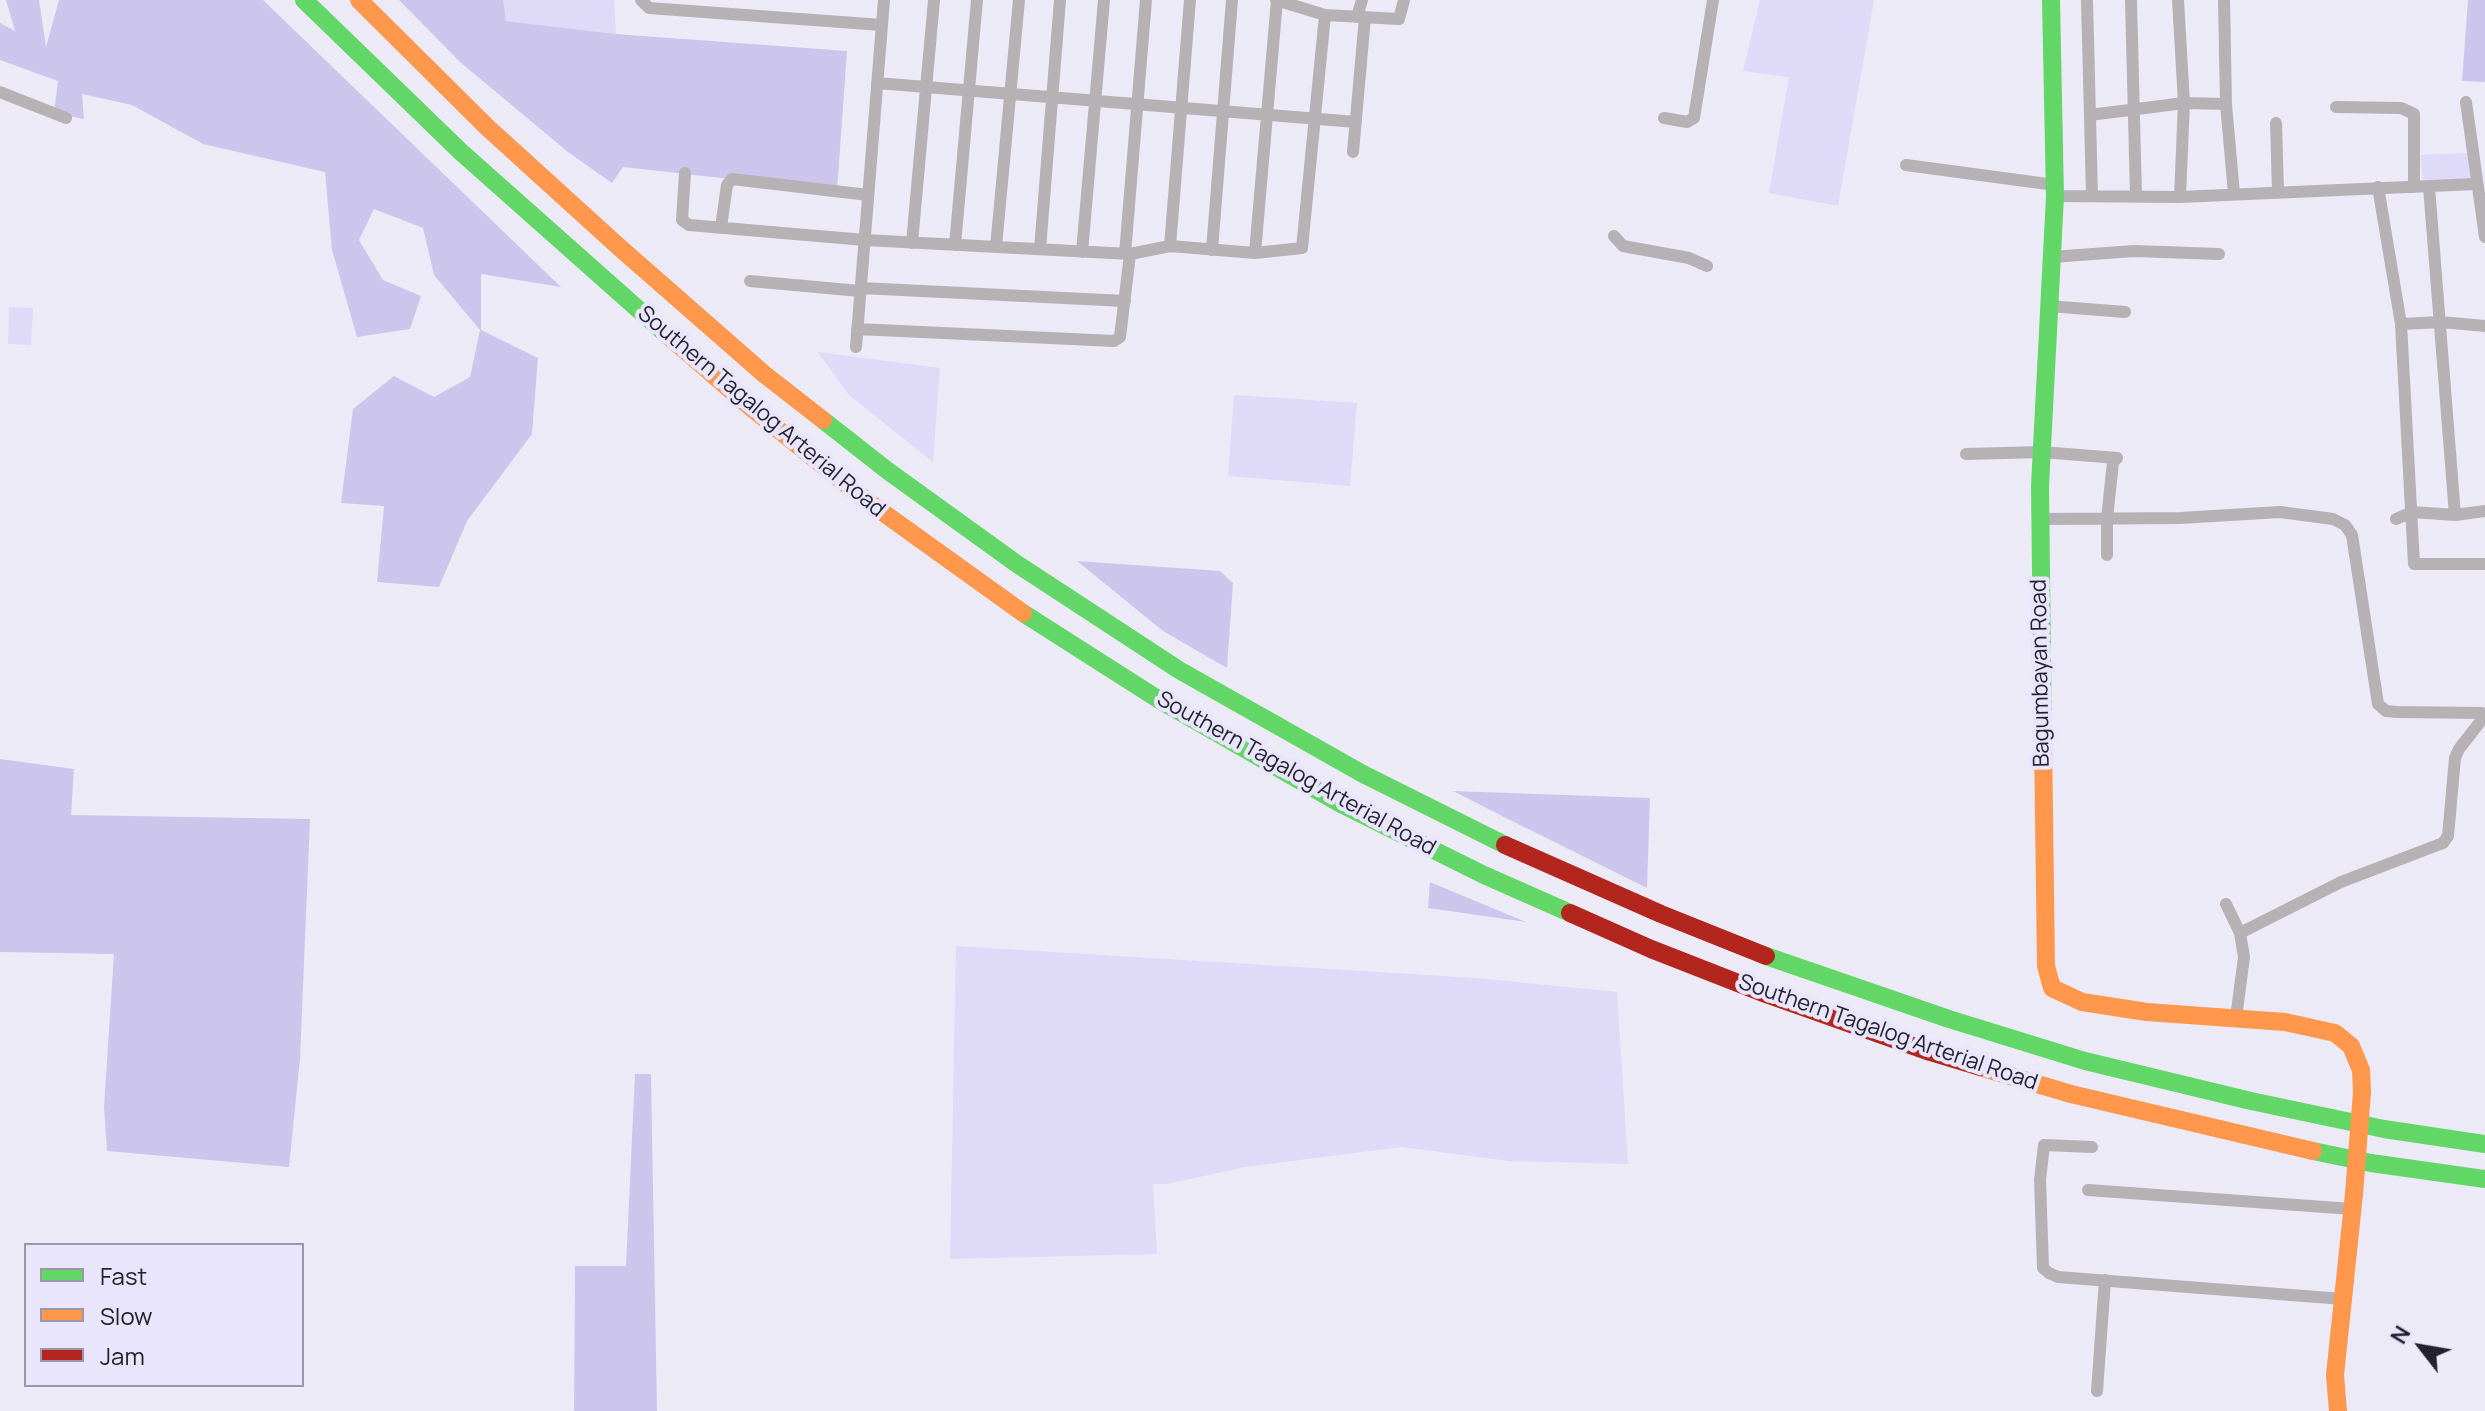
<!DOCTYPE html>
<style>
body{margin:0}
#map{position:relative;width:2485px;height:1411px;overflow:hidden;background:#eceaf7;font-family:Manrope,sans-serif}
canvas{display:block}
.legend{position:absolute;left:24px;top:1243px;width:280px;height:144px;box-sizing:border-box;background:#e8e5fc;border:2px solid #9a97a9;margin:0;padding:10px 14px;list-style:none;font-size:24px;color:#24232d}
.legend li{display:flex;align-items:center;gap:16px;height:40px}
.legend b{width:40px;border:2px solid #9a97a9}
.north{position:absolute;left:2381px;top:1307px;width:80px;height:80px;-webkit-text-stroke:6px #e8e5fc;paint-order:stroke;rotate:301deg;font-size:22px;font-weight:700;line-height:32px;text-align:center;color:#24232d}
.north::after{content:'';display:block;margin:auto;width:28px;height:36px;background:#24232d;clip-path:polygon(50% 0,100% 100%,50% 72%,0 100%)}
</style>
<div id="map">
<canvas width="2485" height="1411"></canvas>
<ul class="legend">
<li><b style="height:10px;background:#63d668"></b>Fast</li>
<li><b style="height:10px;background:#ff974d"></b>Slow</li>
<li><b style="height:10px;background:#b3261e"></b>Jam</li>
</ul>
<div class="north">N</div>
</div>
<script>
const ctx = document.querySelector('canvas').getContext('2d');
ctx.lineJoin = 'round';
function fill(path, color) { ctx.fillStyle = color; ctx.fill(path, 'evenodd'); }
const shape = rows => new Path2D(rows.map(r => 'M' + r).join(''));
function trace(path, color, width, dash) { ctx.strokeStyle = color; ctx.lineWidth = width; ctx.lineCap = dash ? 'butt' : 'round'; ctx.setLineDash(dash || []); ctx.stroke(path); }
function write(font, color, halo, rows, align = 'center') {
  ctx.font = font + ' Manrope,sans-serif'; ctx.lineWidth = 8; ctx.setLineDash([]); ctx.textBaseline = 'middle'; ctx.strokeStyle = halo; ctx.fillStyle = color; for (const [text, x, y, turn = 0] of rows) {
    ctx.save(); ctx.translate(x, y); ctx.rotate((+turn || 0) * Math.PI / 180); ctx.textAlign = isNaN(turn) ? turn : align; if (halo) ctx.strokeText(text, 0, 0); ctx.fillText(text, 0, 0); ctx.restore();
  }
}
const green = shape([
 [503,0,614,0,616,34,505,21],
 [1760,0,1874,0,1838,206,1769,193,1789,77,1743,71],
 [2470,153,2471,179,2423,182,2421,155],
 [9,307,33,308,31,345,8,344],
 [818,352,940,368,933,462,849,395],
 [1234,395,1357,403,1350,486,1228,476],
 [956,946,1476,978,1617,992,1628,1164,1508,1161,1402,1147,1245,1167,1167,1184,1153,1184,1157,1254,950,1259]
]);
const forest = shape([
 [6,0,39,0,46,47,59,0,263,0,561,287,481,274,481,330,538,358,532,434,467,521,439,587,377,582,384,506,341,503,353,409,394,376,434,397,470,377,480,330,434,275,423,228,374,209,359,240,383,280,421,296,410,329,357,337,332,250,325,172,203,144,132,105,82,94,84,119,54,113,58,81,0,60,0,23,15,31],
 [399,0,503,0,506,21,616,34,847,51,837,191,623,167,612,183,568,152,460,62],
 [2468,0,2485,0,2485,82,2462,81],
 [1077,561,1220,571,1233,583,1227,668,1163,631],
 [0,759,74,769,71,815,310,819,300,1059,289,1167,107,1151,104,1107,114,954,0,952],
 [1453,791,1650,798,1647,888,1506,818],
 [1430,882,1526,922,1428,908],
 [635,1074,651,1074,657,1411,574,1411,575,1266,626,1266]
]);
const street = shape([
 [641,0,649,8,882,25],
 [1276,0,1325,15,1399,19,1404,0],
 [2087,0,2092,195],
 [2131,0,2136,196],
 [2178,0,2184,103,2180,197],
 [2224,0,2226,104,2234,194],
 [1357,17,1362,0],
 [877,83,1356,122],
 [0,92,66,118],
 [2466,102,2485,237],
 [2336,107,2401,108,2414,114,2414,187],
 [2090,115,2184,103,2226,104],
 [1664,118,1687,122,1694,118,1713,0],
 [2276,123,2278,192],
 [1353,152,1365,17],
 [1906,165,2055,185],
 [685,173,682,220,689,225,865,240,1130,254,1170,246,1255,253,1302,248,1325,15],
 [2378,187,2401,324,2414,564,2485,564],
 [2429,187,2455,515],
 [2055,196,2180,197,2476,184],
 [721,227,727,185,732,179,868,195],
 [1614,236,1623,246,1689,258,1707,266],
 [912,243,934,0],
 [955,245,977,0],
 [1170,246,1190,0],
 [996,247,1019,0],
 [1040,249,1060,0],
 [1212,250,1232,0],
 [1082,252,1104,0],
 [1255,253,1277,0],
 [1125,254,1146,0],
 [2052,257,2134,251,2219,254],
 [750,281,860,291],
 [861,288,1125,301],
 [2049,306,2125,312],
 [2401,324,2441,322,2485,326],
 [857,329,1114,341,1120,337,1130,254],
 [856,347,884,0],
 [1966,454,2042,452,2117,458,2113,462,2107,519,2107,555],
 [2040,519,2180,518,2280,512,2333,519,2345,525,2352,535,2378,704,2386,711,2397,712,2482,713,2484,717,2459,749,2455,758,2448,836,2443,843,2341,882,2240,933],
 [2396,519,2412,512,2455,515,2485,511],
 [2226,904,2240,933,2244,957,2236,1018],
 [2092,1147,2044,1145,2040,1180,2043,1268,2049,1273,2058,1277,2343,1299],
 [2088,1190,2352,1209],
 [2097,1391,2105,1280]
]);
const fast = shape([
 [304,0,461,152,666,334],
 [823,420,888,471,1017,564,1179,670,1363,774,1505,845],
 [1023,613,1161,701,1339,803,1484,875,1570,913],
 [2043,738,2040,486,2055,196,2051,0],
 [1766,956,1949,1019,2085,1061,2251,1101,2384,1129,2485,1144],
 [2313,1151,2371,1163,2485,1179]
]);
const slow = shape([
 [359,0,488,128,619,247,764,374,823,420],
 [666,334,748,405,867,501,1023,613],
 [2043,738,2046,966,2052,988,2082,1002,2147,1012,2285,1022,2335,1033,2351,1046,2361,1070,2362,1092],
 [1980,1067,2071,1094,2313,1151],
 [2338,1411,2335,1375,2354,1194]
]);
const jam = shape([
 [1505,845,1661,914,1766,956],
 [1570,913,1651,949,1766,994,1930,1052,1980,1067]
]);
const slowBridge = shape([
 [2354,1194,2362,1092]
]);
const streetNames = [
 ["Southern Tagalog Arterial Road",761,412,40],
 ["Bagumbayan Road",2041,673,-91],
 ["Southern Tagalog Arterial Road",1296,774,29],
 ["Southern Tagalog Arterial Road",1888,1033,19]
];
fill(green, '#dedaf8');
fill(forest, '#ccc6ed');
trace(street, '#b5b1b4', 12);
trace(fast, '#63d668', 18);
trace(slow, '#ff974d', 18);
trace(jam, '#b3261e', 18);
trace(slowBridge, '#ff974d', 18);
write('22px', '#24232d', '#e8e5fc', streetNames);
</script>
